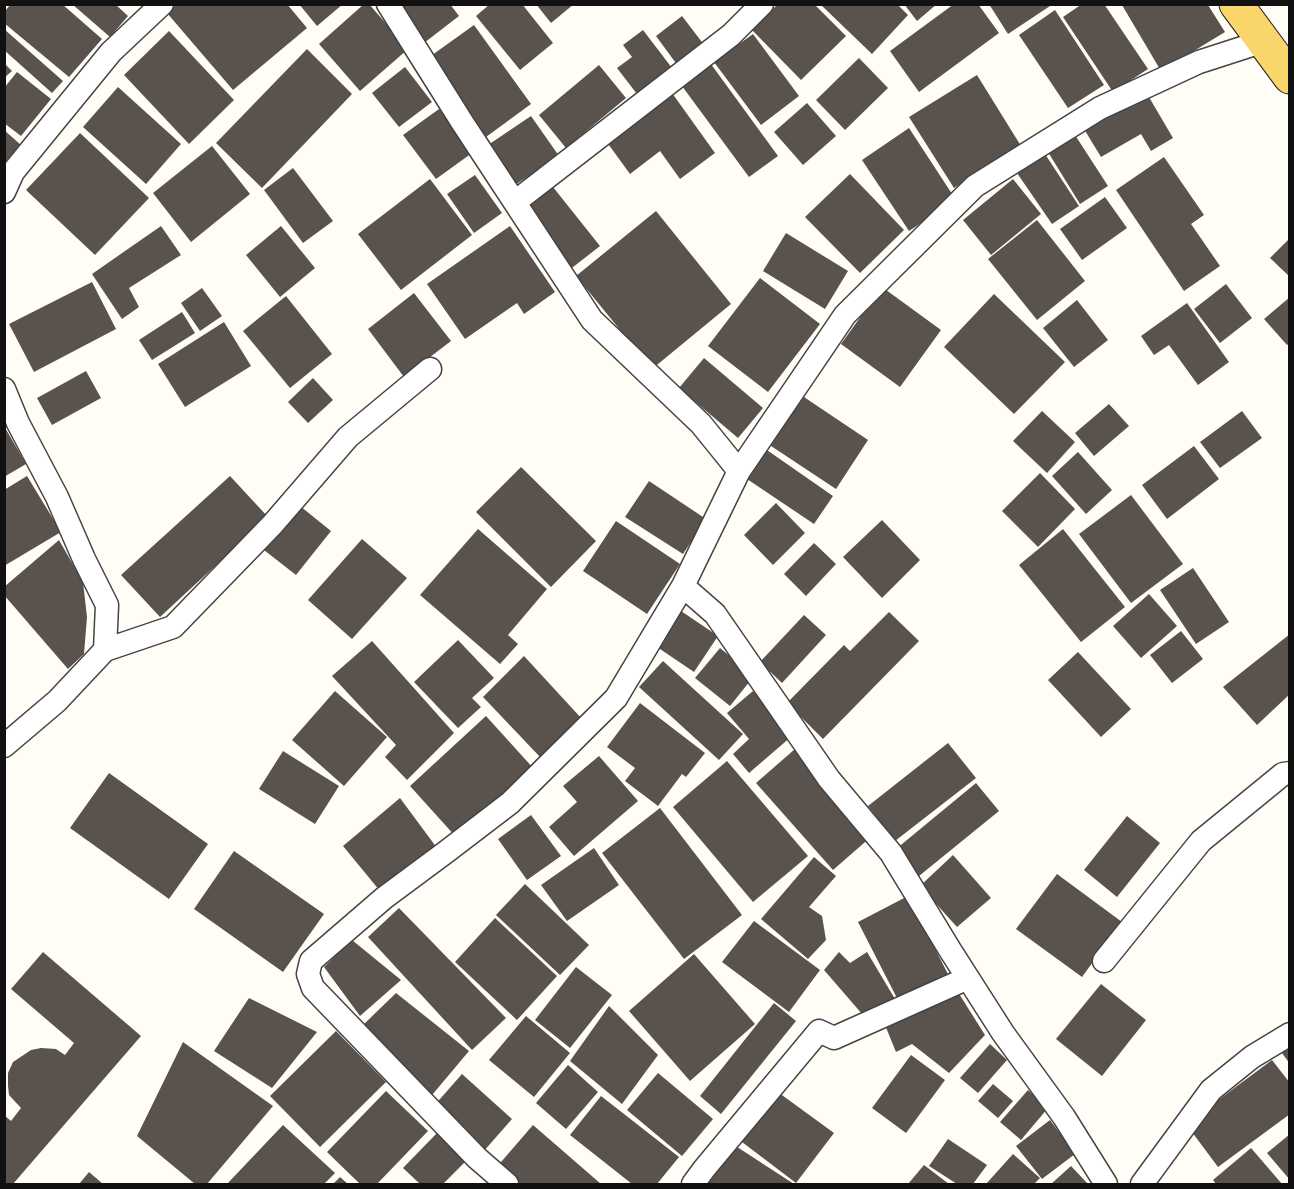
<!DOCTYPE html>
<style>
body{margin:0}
#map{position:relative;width:1294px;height:1189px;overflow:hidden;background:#fffdf5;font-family:"PT Serif",serif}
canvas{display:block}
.frame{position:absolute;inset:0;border:6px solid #111;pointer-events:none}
</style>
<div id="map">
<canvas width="1294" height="1189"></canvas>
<div class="frame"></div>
</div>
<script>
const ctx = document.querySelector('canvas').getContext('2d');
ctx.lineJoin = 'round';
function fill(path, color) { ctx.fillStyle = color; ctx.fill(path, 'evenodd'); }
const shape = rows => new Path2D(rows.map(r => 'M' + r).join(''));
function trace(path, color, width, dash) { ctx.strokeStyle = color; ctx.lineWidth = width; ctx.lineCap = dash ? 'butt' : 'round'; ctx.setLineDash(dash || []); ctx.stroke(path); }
const building = shape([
 [11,4,62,4,102,39,69,77,4,23,4,12],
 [72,4,115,4,128,16,110,37],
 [177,4,287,4,307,28,233,90,167,13],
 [299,4,343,4,317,26],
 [364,4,369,4,408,49,360,91,319,44],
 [394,4,450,4,459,16,424,43],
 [490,4,522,4,553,43,520,70,476,16],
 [536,4,574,4,551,23],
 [778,4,814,4,846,36,801,80,752,30],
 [820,4,897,4,908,15,872,54],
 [904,4,937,4,917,21],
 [954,4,978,4,999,33,919,92,890,51],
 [989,4,1053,4,1008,34],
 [1082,4,1104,4,1148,69,1113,92,1063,17],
 [1122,5,1208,5,1225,32,1161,71],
 [1055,10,1104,85,1068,108,1019,35],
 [682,16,708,50,681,70,656,36],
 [474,25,531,104,486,137,428,58],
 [4,29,63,81,52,93,4,50],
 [643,30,672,68,637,94,617,68,632,57,623,45],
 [169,31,234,100,189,144,124,75],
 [753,34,799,96,761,125,714,62],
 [307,49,352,94,262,188,216,143],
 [859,58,888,88,845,130,816,100],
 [708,60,778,156,749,177,679,82],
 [4,63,12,71,4,78],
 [599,65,626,98,566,148,539,115],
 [405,67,432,102,399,127,372,93],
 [17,72,51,99,21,136,4,123,4,88],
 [977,75,1021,146,954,188,909,117],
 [118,87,181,144,146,184,83,127],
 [1146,92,1173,138,1151,151,1141,134,1101,157,1084,129],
 [672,93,715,153,680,179,660,151,630,174,606,141],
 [807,103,836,136,803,165,774,132],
 [439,109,472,153,436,179,403,135],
 [531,116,559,156,515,185,488,145],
 [909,128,956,200,909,231,862,160],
 [4,130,21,145,4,163],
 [80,133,149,198,95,255,26,190],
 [1075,135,1108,186,1080,204,1048,152],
 [212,146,250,194,191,242,153,193],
 [1045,154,1079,206,1052,224,1017,173],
 [1164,157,1204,215,1191,224,1220,266,1184,291,1116,190],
 [293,168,333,221,303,243,264,190],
 [850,174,904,230,860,273,805,217],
 [475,175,502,213,474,233,447,194],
 [430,179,472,235,401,290,358,234],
 [1013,179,1041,214,991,255,963,220],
 [549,182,600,246,568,271,518,207],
 [1105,197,1127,228,1082,260,1060,229],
 [656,211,731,304,652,369,576,276],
 [1037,220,1085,281,1037,320,988,259],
 [161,226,181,255,129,288,139,307,122,319,92,274],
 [281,226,315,268,280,297,246,255],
 [510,226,555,292,524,314,517,303,465,339,427,284],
 [786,233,848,271,825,309,763,271],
 [1290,238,1290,277,1270,258],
 [760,278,820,324,768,392,708,346],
 [92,282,116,329,34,372,9,324],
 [1226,284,1252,318,1220,343,1194,309],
 [882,287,941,330,900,387,841,344],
 [202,288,222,316,200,331,181,303],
 [414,293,451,341,404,377,368,329],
 [994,294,1065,362,1014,414,944,347],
 [286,296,332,354,290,388,243,331],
 [1290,297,1290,343,1287,345,1264,319],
 [1077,300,1108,340,1074,367,1043,328],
 [1187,303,1229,362,1198,385,1169,345,1154,355,1141,336],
 [182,312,195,333,152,360,139,340],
 [224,322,251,366,185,407,158,364],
 [704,358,763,408,738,438,679,388],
 [86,371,101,398,52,425,37,398],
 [313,378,333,400,308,423,288,402],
 [798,393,868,440,836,489,765,442],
 [1109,404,1129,426,1094,456,1075,433],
 [1042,411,1075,442,1047,473,1013,441],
 [1242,411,1262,438,1220,468,1200,442],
 [4,426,26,464,4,477],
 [1194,446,1219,479,1167,519,1142,485],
 [764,448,833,496,814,524,744,477],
 [1078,452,1112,490,1086,514,1052,476],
 [521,467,596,541,551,587,476,512],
 [1040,473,1075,509,1038,547,1002,511],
 [27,476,61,532,4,566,4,490],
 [230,476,268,517,160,617,121,575],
 [649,481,706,519,683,554,625,517],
 [1131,495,1183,564,1131,603,1079,534],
 [776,503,805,533,773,565,744,535],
 [300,506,331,531,296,575,264,550],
 [882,520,920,560,882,598,843,557],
 [616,521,680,564,647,614,583,571],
 [478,529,547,589,508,635,518,644,500,664,420,595],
 [1063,529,1125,607,1081,642,1019,565],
 [362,539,407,578,352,639,308,600],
 [59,540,83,582,87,617,84,654,68,669,4,595,4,587],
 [814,543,836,564,806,596,784,574],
 [1193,568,1229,622,1196,644,1160,590],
 [1149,594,1177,626,1141,658,1113,626],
 [681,611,718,636,694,672,657,647],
 [889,612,919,641,823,739,787,703,844,645,850,651],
 [804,615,826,635,782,683,760,662],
 [1181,631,1203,659,1172,683,1150,655],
 [1290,634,1290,694,1257,725,1223,687],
 [458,640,494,678,472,698,481,707,458,728,414,682],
 [372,641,454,733,407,780,385,757,396,745,332,676],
 [720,648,754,676,730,706,695,678],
 [1078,652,1131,709,1101,737,1048,680],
 [524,656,582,719,541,758,483,697],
 [663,661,743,734,719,760,639,687],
 [335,691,387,737,344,786,292,740],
 [753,691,792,736,749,773,733,754,749,739,727,713],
 [640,703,705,753,686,777,682,774,658,806,625,781,635,768,607,747],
 [486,716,534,769,456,837,410,786],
 [948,743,976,778,895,841,868,806],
 [795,749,872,836,833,870,756,783],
 [283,751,339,786,315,824,259,789],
 [599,756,638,801,574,856,549,827,577,802,563,786],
 [727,761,808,856,753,902,673,807],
 [109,773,208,844,169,899,70,828],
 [976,783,999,811,919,876,896,849],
 [400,798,437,848,380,891,343,846],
 [660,808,742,915,684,959,602,853],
 [531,815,561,856,527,880,498,839],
 [1127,816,1160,843,1117,897,1084,870],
 [594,848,619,885,567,921,541,885],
 [234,851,324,914,283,972,194,909],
 [953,855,991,898,957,927,920,886],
 [814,857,836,876,809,907,822,916,826,940,808,959,761,919],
 [1057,874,1122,922,1082,977,1016,929],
 [525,884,589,945,560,975,496,915],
 [908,896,950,978,900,1004,858,922],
 [399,908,506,1018,472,1050,368,937],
 [495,918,557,976,517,1020,455,962],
 [754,921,820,970,789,1012,722,962],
 [352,940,401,980,360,1016,324,967],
 [43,952,141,1036,13,1184,8,1184,4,1182,4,1115,11,1121,21,1108,9,1095,8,1086,8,1073,13,1062,31,1050,41,1048,56,1049,65,1055,74,1043,11,989],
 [839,952,850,963,867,952,898,1004,869,1022,824,970],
 [694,954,755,1024,690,1081,629,1011],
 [576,967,612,995,570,1048,535,1020],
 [1101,984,1146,1020,1102,1076,1056,1039],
 [956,989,985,1035,949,1073,912,1044,896,1052,885,1025],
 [396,993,469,1051,427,1101,362,1026],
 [249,998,317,1032,272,1088,214,1051],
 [774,1003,796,1021,721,1114,700,1096],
 [609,1006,658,1055,622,1104,570,1061],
 [526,1016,570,1053,534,1097,489,1060],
 [336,1031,386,1082,320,1147,270,1096],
 [183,1042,273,1106,207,1184,195,1184,137,1136],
 [990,1044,1007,1060,978,1093,960,1078],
 [1290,1048,1290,1064,1282,1053],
 [911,1055,945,1080,906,1133,872,1108],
 [1272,1060,1290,1083,1290,1114,1218,1167,1186,1124],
 [568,1065,598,1092,566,1129,536,1103],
 [658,1073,713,1119,682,1156,627,1110],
 [462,1074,512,1119,483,1152,433,1107],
 [993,1084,1013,1101,998,1118,978,1101],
 [775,1090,834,1133,796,1183,738,1139],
 [1028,1090,1048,1108,1021,1140,1000,1122],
 [386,1091,428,1131,377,1184,360,1184,327,1152],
 [601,1096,679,1157,657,1184,632,1184,570,1135],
 [1050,1120,1075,1154,1042,1179,1016,1146],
 [283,1125,335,1173,324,1184,227,1184],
 [533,1125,601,1184,513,1184,495,1169],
 [437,1133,466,1161,443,1184,420,1184,403,1168],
 [1290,1134,1290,1180,1267,1153],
 [948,1139,987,1165,973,1184,957,1184,929,1166],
 [731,1143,794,1184,703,1184],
 [1251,1148,1282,1184,1216,1184,1213,1180],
 [1013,1154,1040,1178,1034,1184,986,1184],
 [924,1165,949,1184,908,1184],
 [1071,1166,1088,1184,1051,1184],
 [89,1172,103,1184,79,1184],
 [340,1177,348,1184,333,1184]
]);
const street = shape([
 [388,4,462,122,592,320,701,424,739,471],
 [4,192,13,172,111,52,162,4],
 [515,202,731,35,762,4],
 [4,389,18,423,57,497,84,559,107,605,105,650,57,701,4,746],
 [683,586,715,614,829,779,891,853,950,950,1003,1033,1064,1117,1106,1184],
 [105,650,173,627,272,525,348,437,430,369],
 [1104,961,1201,841,1283,774,1290,773],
 [507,1184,477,1158,313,988,308,974,311,961,384,898,446,852,510,803,616,698,683,586,739,471,845,315,975,186,1100,108,1199,62,1264,41],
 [693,1184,704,1169,819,1031,834,1038,968,978],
 [1142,1184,1211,1090,1252,1057,1290,1034]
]);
const primary = shape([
 [1236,4,1290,77]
]);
fill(building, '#5a524d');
trace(street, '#444', 25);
trace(primary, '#222', 35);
trace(street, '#fff', 22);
trace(primary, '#f9d66b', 33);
</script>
